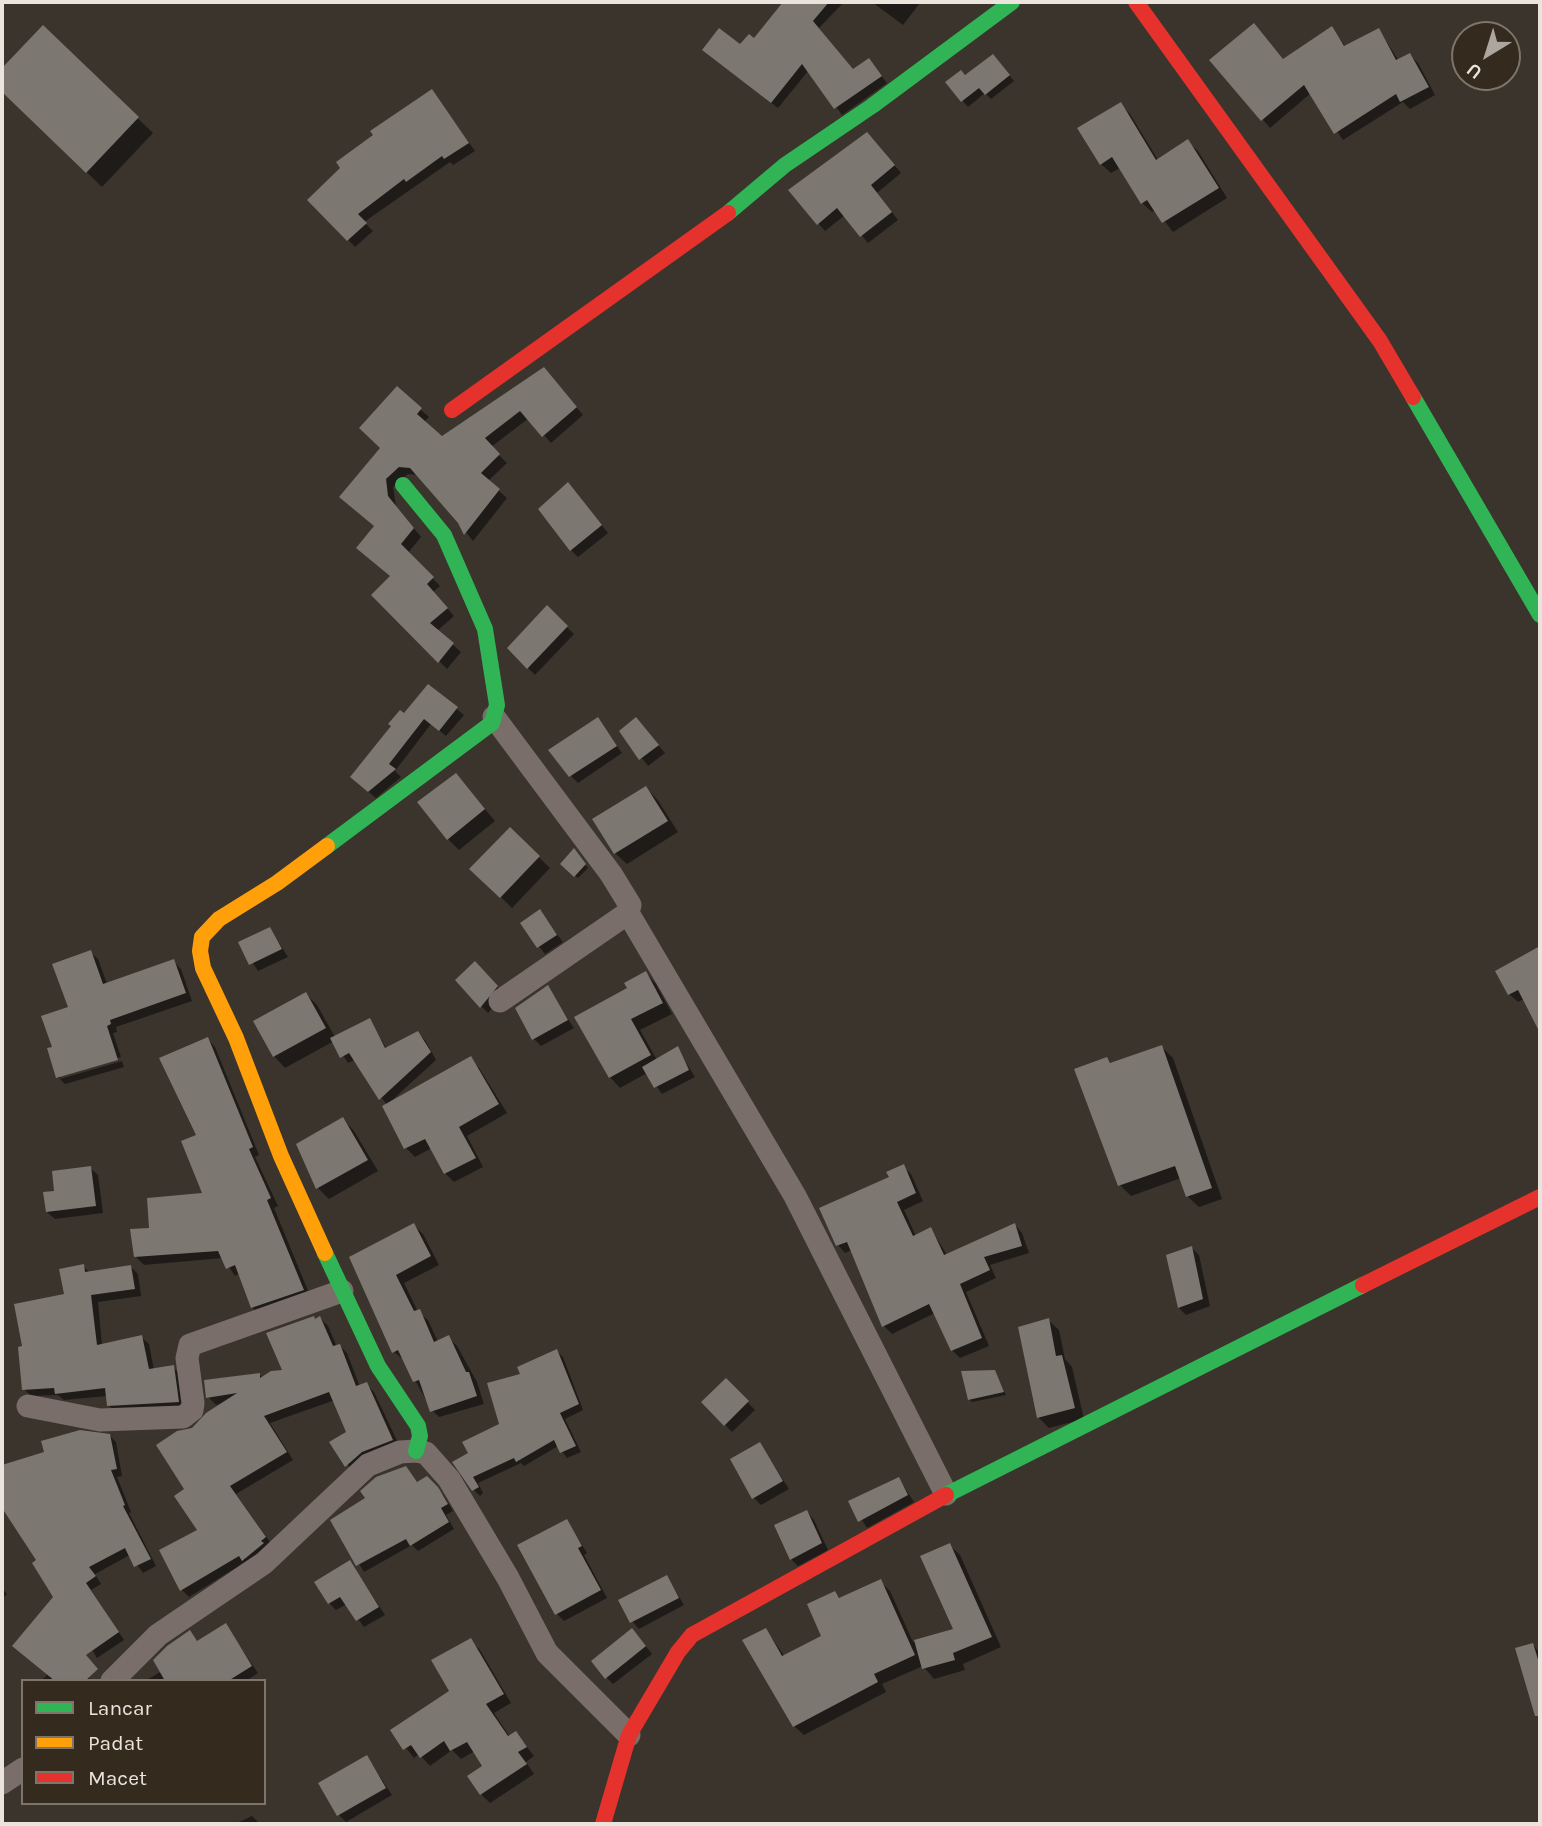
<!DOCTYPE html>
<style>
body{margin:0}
#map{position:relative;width:1542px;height:1826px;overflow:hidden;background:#3a342d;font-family:Karla,sans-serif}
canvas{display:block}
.frame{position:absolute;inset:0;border:4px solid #ebe4dd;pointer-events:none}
.legend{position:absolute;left:21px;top:1679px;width:245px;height:126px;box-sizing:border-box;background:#342a1e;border:2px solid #7d746a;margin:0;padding:9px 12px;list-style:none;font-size:21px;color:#ebe4dd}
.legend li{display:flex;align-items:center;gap:14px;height:35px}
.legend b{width:35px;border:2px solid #7d746a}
.north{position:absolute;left:1451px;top:21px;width:70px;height:70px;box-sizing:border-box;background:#342a1e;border:2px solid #7d746a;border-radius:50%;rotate:218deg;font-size:19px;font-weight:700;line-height:28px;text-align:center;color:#ebe4dd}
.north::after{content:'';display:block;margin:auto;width:24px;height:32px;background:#ada69f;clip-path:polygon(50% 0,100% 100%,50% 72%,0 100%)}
</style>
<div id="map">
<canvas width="1542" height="1826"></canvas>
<div class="frame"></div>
<ul class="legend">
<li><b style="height:9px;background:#30b455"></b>Lancar</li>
<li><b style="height:9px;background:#ff9f0a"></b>Padat</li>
<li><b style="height:9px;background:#e5322d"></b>Macet</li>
</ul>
<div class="north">U</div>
</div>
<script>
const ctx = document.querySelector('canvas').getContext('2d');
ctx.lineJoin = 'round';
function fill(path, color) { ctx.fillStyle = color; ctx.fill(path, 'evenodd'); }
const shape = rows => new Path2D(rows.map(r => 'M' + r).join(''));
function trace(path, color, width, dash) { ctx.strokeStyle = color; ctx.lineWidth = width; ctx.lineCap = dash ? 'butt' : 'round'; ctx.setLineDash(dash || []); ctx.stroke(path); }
const shadow = shape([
 [787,2,844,2,819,28,854,71,869,60,887,83,842,115,809,70,778,108,710,56,754,40],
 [872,2,919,2,920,3,903,25],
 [43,27,153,133,102,187,2,90,2,70],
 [1332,29,1346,47,1379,30,1399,61,1410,55,1418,63,1435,95,1410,109,1403,102,1343,140,1311,93,1270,128,1212,61,1284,61],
 [998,61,1014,81,991,99,985,93,968,107,947,82],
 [432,91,475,151,453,165,450,162,364,222,373,231,355,247,310,200],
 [1120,104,1130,114,1158,160,1188,142,1198,151,1227,198,1173,232,1156,210,1152,212,1142,203,1120,168,1111,173,1101,164],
 [874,141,901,173,877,193,898,220,868,243,845,215,825,231,818,223],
 [551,377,583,415,551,443,529,418,491,447,507,463,488,481,507,498,473,541,419,475,408,474,393,487,396,506,421,537,408,553,440,586,433,592,454,616,437,631,461,652,447,669,373,595,392,577,376,527,382,448,397,389,429,417,424,422,442,438],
 [575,492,608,533,578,557,571,550],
 [547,608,574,634,535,675,508,648],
 [428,686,464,715,446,736,431,724,395,771,401,777,376,798,359,784],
 [598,719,622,753,578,783,571,776],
 [643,727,665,753,648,766,621,731],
 [456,775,495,821,459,850,448,839],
 [646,788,657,799,678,832,627,864,615,853],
 [510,829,550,868,512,908,472,869],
 [577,854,588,868,578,878,562,864],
 [539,912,563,942,545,954,522,924],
 [270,929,288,957,258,971,240,943],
 [1535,951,1540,956,1540,1029,1524,999,1518,1002,1509,994],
 [90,952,98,959,107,984,173,961,181,969,192,1001,116,1027,117,1032,113,1033,121,1057,60,1075,60,1079,122,1061,124,1067,65,1084,58,1077,54,1048],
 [482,971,504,994,488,1013,481,1006],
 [646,973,656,984,672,1014,640,1030,657,1060,677,1048,695,1077,662,1094,647,1073,620,1088,610,1077,629,988],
 [547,988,574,1028,541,1046,534,1039],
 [306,994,317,1005,335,1037,369,1020,387,1049,418,1033,425,1040,436,1060,390,1102,470,1059,479,1068,507,1113,467,1136,483,1167,454,1182,445,1173,432,1148,415,1157,406,1148,387,1105,355,1060,348,1063,334,1041,285,1068,274,1056,255,1022],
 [208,1039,215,1047,259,1155,255,1157,278,1206,274,1208,311,1298,260,1315,253,1308,240,1273,235,1276,223,1258,144,1265,136,1257,151,1229,204,1195,199,1136],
 [1162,1047,1173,1058,1222,1199,1199,1207,1187,1196,1181,1178,1131,1196,1120,1185,1107,1059,1112,1064],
 [343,1119,354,1131,378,1171,329,1199,318,1188,298,1145],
 [903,1167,911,1174,923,1201,904,1210,916,1236,931,1229,947,1255,1015,1225,1022,1233,1029,1253,990,1265,996,1278,966,1292,989,1346,960,1358,952,1350,935,1313,892,1334,884,1326,852,1250,845,1253,838,1245,821,1208,891,1178],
 [90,1168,98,1175,103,1213,55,1219,47,1212],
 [414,1225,423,1234,439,1265,404,1283,418,1312,428,1320,438,1342,449,1338,457,1346,477,1382,484,1404,439,1417,431,1409,404,1360,394,1352,351,1258],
 [1192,1248,1199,1255,1210,1306,1186,1315,1179,1308],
 [83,1266,90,1273,131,1267,138,1274,141,1296,98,1302,102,1345,141,1337,149,1344,154,1370,173,1367,180,1374,185,1409,116,1412,108,1405,107,1396,64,1400,58,1395,31,1396,24,1389,66,1295],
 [320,1318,328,1326,337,1347,340,1346,347,1353,360,1387,366,1384,374,1392,400,1447,354,1473,332,1443,348,1433,335,1400,270,1423,293,1460,236,1494,272,1545,189,1597,182,1590,199,1531,187,1489,192,1430,224,1403,216,1405,208,1397,259,1374,263,1378,284,1371],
 [1048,1320,1059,1330,1065,1359,1072,1367,1084,1419,1049,1428,1039,1418],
 [557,1351,563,1357,583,1410,565,1419,581,1452,567,1458,558,1446,524,1466,521,1463,478,1483,483,1493,480,1496,474,1490,470,1454,501,1425,522,1375],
 [994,1372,1006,1395,972,1402,969,1399],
 [726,1380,755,1410,732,1432,703,1402],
 [109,1435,116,1442,122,1476,117,1477,131,1512,129,1513,156,1566,143,1573,130,1555,95,1574,101,1584,91,1590,124,1640,97,1658,39,1561,29,1502,2,1510,2,1467],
 [760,1444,789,1489,761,1505,753,1497],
 [405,1468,418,1483,427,1478,444,1496,453,1511,446,1515,454,1529,418,1551,412,1545,364,1572,333,1520,367,1499],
 [899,1479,914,1502,867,1528,851,1502],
 [807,1512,814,1520,828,1550,798,1566,791,1559],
 [567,1521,587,1553,584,1555,607,1598,564,1621,557,1614,520,1546],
 [949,1545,960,1555,1001,1647,963,1664,965,1670,934,1679,923,1666,882,1684,886,1692,804,1735,794,1726,766,1630,785,1657,824,1637,835,1593,841,1599,880,1581,890,1591,913,1642,956,1630],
 [350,1562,385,1615,364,1627,347,1604,336,1610,329,1603],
 [667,1577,684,1605,639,1629,632,1621],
 [2,1588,7,1594,2,1599],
 [34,1622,92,1681,41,1681,48,1674],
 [225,1625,258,1673,246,1681,145,1681,162,1671,190,1632,198,1642],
 [639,1638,652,1654,613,1684,606,1677],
 [471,1641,480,1650,511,1703,494,1713,510,1737,516,1733,534,1756,526,1762,534,1774,490,1803,481,1794,485,1767,475,1751,461,1759,452,1750,430,1766,419,1754,414,1758,393,1731,451,1692],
 [1533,1645,1540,1653,1540,1699,1537,1700],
 [367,1757,392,1795,346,1822,339,1815],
 [252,1816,260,1824,235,1824]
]);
const building = shape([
 [783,2,829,2,813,21,853,69,869,58,882,76,834,109,802,64,771,103,702,50,719,28,740,44,749,34,754,38],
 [1254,23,1283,59,1332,26,1344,46,1379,28,1396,60,1410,53,1429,87,1400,102,1396,94,1334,134,1304,85,1261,121,1209,60],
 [43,25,139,117,86,173,2,92,2,68],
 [993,54,1010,75,985,95,979,88,961,102,945,82,961,70,965,75],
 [432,89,469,143,444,159,442,156,406,182,404,179,358,214,367,223,347,241,307,200,340,168,336,162,373,135,370,131],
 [1121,102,1156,160,1188,139,1219,188,1162,223,1147,200,1141,204,1112,157,1100,165,1077,128],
 [867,132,895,165,871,185,892,212,860,237,837,208,817,225,788,190],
 [544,367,577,407,542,437,520,411,485,438,500,454,481,473,500,489,464,535,458,523,410,468,399,467,386,479,388,496,414,528,401,544,434,577,427,584,448,608,430,623,454,643,438,663,371,595,390,576,356,548,374,526,339,497,380,448,359,428,397,386,422,408,417,414,442,436],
 [568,482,602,525,570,551,538,509],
 [547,605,568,626,527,669,507,648],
 [428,684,458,707,439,731,424,719,389,764,396,769,368,792,350,777,391,726,388,724,400,710,404,713],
 [598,717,617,746,569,777,548,750],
 [636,717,659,745,639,760,619,731],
 [456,773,485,809,447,840,417,802],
 [646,786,668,821,614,854,592,819],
 [510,827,540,856,500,898,469,869],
 [574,848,586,864,574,877,560,864],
 [540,909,557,935,537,948,520,923],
 [270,927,282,949,249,965,238,942],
 [1540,946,1540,1033,1518,990,1508,995,1495,971],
 [91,950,103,984,174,959,186,993,110,1020,111,1024,107,1026,118,1060,56,1078,47,1048,52,1047,41,1016,68,1007,52,964],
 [475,961,498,986,480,1008,455,980],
 [646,971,663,1003,631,1019,651,1055,609,1078,574,1017,627,988,624,983],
 [548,985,568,1020,532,1040,515,1008],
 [306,992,326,1028,273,1057,253,1021],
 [370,1018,385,1048,418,1031,431,1052,379,1100,349,1053,340,1058,330,1038],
 [208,1037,253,1147,249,1149,271,1198,267,1200,304,1290,251,1308,235,1265,226,1269,218,1251,134,1257,130,1229,149,1228,147,1198,202,1193,181,1141,196,1135,159,1058],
 [1162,1045,1212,1188,1186,1197,1175,1166,1118,1186,1074,1069,1107,1057,1110,1063],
 [678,1046,689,1070,654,1088,642,1067],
 [471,1056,499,1104,459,1127,476,1158,444,1174,425,1139,404,1149,382,1106],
 [343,1117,368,1160,316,1189,296,1144],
 [904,1164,916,1193,897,1202,913,1236,931,1227,944,1255,1015,1223,1022,1246,984,1257,990,1270,960,1284,982,1338,951,1351,929,1304,882,1327,847,1242,836,1246,819,1208,889,1177,886,1172],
 [91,1166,96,1206,46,1212,43,1192,54,1191,52,1171],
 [414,1223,431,1256,396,1275,414,1311,420,1309,434,1342,449,1335,466,1372,469,1372,477,1396,430,1412,419,1380,413,1382,398,1350,392,1353,349,1257],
 [1192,1246,1203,1299,1178,1308,1166,1255],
 [84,1264,85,1272,131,1265,135,1289,91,1295,97,1345,142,1335,149,1369,174,1365,179,1402,107,1406,105,1388,55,1394,54,1388,22,1390,18,1347,22,1346,14,1304,64,1294,59,1269],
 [314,1316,315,1319,320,1316,333,1346,340,1344,356,1386,367,1382,393,1440,362,1452,345,1467,329,1442,346,1432,329,1392,264,1416,287,1452,230,1486,266,1537,261,1541,264,1543,242,1561,239,1556,180,1591,159,1550,197,1530,174,1496,184,1489,156,1445,177,1431,192,1428,206,1413,237,1393,206,1398,204,1380,260,1373,260,1378,271,1371,282,1370,266,1333],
 [1049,1318,1056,1356,1062,1355,1075,1408,1037,1418,1018,1327],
 [557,1349,579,1404,560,1413,576,1446,560,1453,554,1440,516,1462,514,1458,473,1477,479,1487,472,1491,452,1462,468,1453,462,1442,499,1424,487,1383,520,1374,517,1367],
 [995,1370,1004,1392,968,1400,961,1371],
 [726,1378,749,1401,724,1426,701,1402],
 [80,1430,110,1434,117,1469,111,1470,125,1505,123,1506,151,1559,134,1567,125,1548,89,1567,96,1576,86,1583,119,1632,86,1655,98,1669,85,1681,55,1681,12,1646,53,1597,32,1563,36,1560,2,1508,2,1465,44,1452,41,1441],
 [760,1442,783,1481,752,1499,730,1459],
 [406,1466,417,1482,427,1476,438,1487,448,1504,441,1508,449,1522,410,1546,406,1539,356,1566,330,1520,365,1498,360,1491,376,1477],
 [899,1477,908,1495,858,1522,848,1501],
 [807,1510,822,1543,790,1560,774,1525],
 [567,1519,582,1546,578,1548,601,1590,555,1615,517,1545],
 [950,1543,992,1637,953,1653,955,1660,922,1669,914,1640,953,1629,920,1556],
 [350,1560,379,1607,356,1621,340,1597,328,1604,314,1582],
 [667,1575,679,1598,630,1623,618,1600],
 [881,1579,915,1655,874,1674,878,1682,793,1727,742,1640,766,1628,782,1656,821,1636,807,1604,835,1591,839,1598],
 [226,1623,252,1666,228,1681,165,1681,153,1660,167,1646,190,1630,197,1641],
 [632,1628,646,1646,605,1679,591,1661],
 [471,1638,504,1694,486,1704,508,1736,516,1731,527,1747,518,1752,527,1764,480,1795,467,1776,482,1766,467,1742,450,1751,444,1741,420,1758,411,1745,403,1750,390,1730,449,1691,431,1660],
 [1533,1643,1540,1666,1540,1716,1535,1716,1515,1648],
 [367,1755,386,1788,337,1816,318,1783]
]);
const street = shape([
 [494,717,611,874,630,905,628,913,500,1001],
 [628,913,795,1196,946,1494],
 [28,1406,100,1420,183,1417,192,1410,193,1403,187,1358,190,1345,342,1291],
 [112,1681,158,1635,264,1563,368,1465,400,1452,416,1451,426,1453,449,1479,508,1578,547,1653,629,1735],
 [2,1783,23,1769]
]);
const fast = shape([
 [728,213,785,165,872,106,1012,2],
 [1413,397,1540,615],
 [327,846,492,723,497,705,485,629,444,535,403,485],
 [325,1253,378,1366,418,1426,420,1436,416,1451],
 [946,1495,1363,1285]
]);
const slow = shape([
 [325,1253,281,1156,236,1038,203,968,200,951,202,937,219,919,277,883,327,846]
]);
const jam = shape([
 [1136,2,1380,341,1413,397],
 [452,410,728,213],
 [1363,1285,1540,1197],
 [603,1824,629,1735,678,1652,692,1635,946,1495]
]);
fill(shadow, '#0007');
fill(building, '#7d7771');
trace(street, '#796e69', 23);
trace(fast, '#30b455', 16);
trace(slow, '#ff9f0a', 16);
trace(jam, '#e5322d', 16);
</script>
